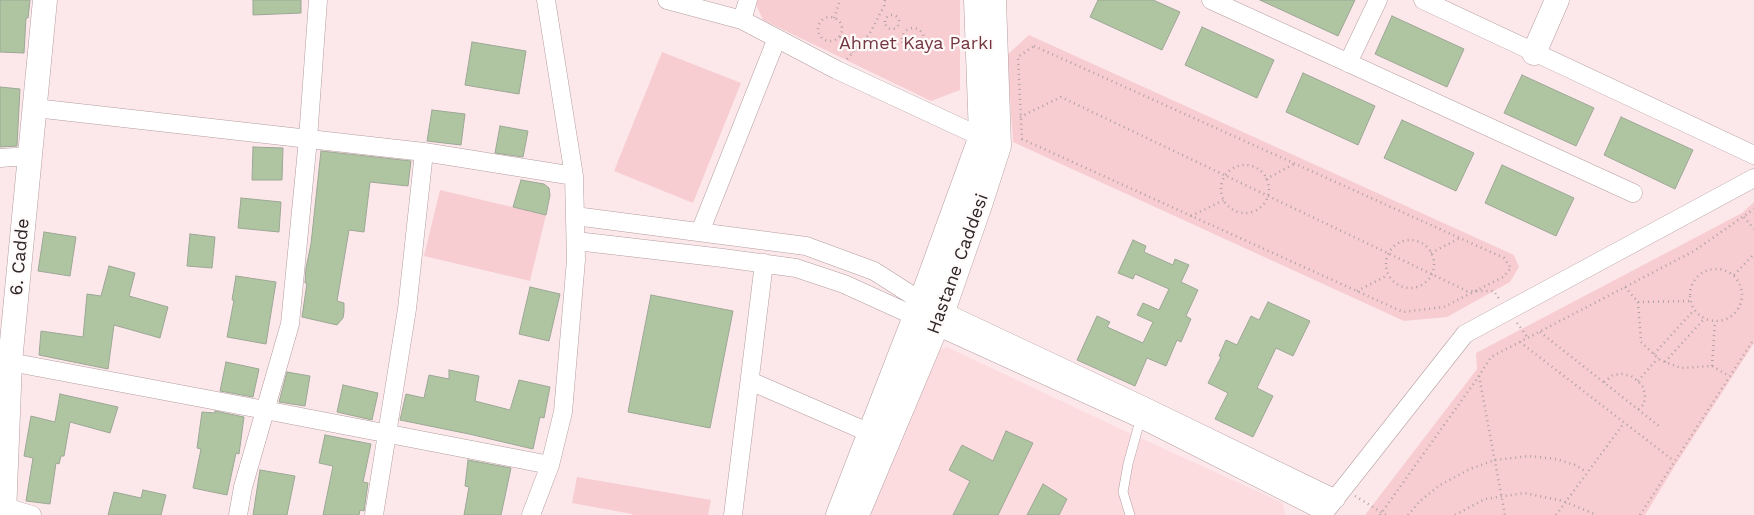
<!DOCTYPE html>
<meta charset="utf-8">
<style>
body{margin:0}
canvas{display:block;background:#fce8ea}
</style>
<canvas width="1754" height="515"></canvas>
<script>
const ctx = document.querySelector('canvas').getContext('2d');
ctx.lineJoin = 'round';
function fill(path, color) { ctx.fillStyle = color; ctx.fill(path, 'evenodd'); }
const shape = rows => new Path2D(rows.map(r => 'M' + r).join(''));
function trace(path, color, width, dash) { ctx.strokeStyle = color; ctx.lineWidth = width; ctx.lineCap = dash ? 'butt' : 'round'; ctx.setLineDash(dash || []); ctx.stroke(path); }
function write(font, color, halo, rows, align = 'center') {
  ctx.font = font + ' "Work Sans",sans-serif'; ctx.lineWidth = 4.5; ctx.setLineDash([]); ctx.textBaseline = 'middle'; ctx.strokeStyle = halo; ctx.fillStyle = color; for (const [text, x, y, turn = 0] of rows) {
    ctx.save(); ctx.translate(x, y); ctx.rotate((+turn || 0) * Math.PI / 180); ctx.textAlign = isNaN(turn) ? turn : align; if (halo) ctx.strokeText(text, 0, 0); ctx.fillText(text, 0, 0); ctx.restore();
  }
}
const built = shape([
 [947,347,1125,431,1283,503,1285,515,869,515,934,352]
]);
const green = shape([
 [758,0,960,0,960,90,931,101,763,20,756,4],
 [1029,35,1514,255,1519,267,1510,282,1447,317,1404,321,1013,142,1007,55],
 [662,52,741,83,693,203,614,171],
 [440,190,546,215,530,281,424,256],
 [1754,202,1754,343,1676,464,1645,515,1365,515,1477,369,1476,353,1742,213],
 [577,477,711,500,708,515,633,515,632,514,572,503]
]);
const building = shape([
 [0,0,30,0,28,18,26,18,24,53,0,52,0,0],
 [253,0,301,0,301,13,253,15,253,0],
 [1098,0,1153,0,1180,12,1162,50,1090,17,1098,0],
 [1260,0,1355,0,1338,36,1260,0],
 [1392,16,1464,49,1447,87,1375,54,1392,16],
 [1202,27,1274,60,1257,98,1185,65,1202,27],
 [472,42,526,51,519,94,465,85,472,42],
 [1303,73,1375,106,1358,145,1286,112,1303,73],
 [1522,75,1594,108,1576,146,1504,113,1522,75],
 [0,87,20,89,17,146,0,147,0,87],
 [432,110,465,114,461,145,427,141,432,110],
 [1621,117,1693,150,1675,189,1604,155,1621,117],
 [1402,120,1474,153,1456,191,1384,158,1402,120],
 [500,126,528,131,523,157,495,153,500,126],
 [253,147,283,148,282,180,252,180,253,147],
 [321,151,411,161,408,186,370,182,364,232,349,230,337,301,344,303,344,312,343,318,337,325,302,317,307,283,305,283,306,268,311,244,321,151],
 [1502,165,1574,198,1556,236,1485,203,1502,165],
 [521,180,544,184,549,188,550,195,546,215,513,207,521,180],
 [241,198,281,202,279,232,238,228,241,198],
 [44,232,76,237,70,276,38,271,44,232],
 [190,234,215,237,212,268,187,266,190,234],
 [1133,240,1146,246,1144,252,1173,265,1175,259,1189,265,1181,282,1198,290,1186,316,1191,319,1181,342,1177,340,1166,366,1147,358,1135,386,1077,360,1097,316,1110,322,1107,327,1143,343,1153,322,1137,315,1143,303,1159,310,1169,289,1135,274,1133,279,1118,273,1133,240],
 [109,266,135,273,129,296,168,307,160,338,114,325,108,369,39,355,41,331,83,337,87,294,101,296,109,266],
 [236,276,276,282,266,344,227,337,234,300,232,300,236,276],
 [530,287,560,294,549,341,519,334,530,287],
 [651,295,733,311,710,428,628,412,651,295],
 [1268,302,1310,321,1293,356,1276,348,1257,388,1273,396,1253,437,1215,419,1228,393,1208,383,1221,357,1219,356,1226,340,1237,345,1251,316,1259,320,1268,302],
 [226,362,259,369,253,397,220,391,226,362],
 [449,370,479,376,475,401,510,410,519,380,550,387,544,418,540,417,533,449,469,434,400,420,406,394,424,398,429,375,449,379,449,370],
 [287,372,310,376,305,406,279,402,287,372],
 [343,385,378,393,372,420,337,412,343,385],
 [60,394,118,407,110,433,70,422,64,456,61,456,59,464,56,463,50,504,26,501,33,458,24,456,31,416,55,422,60,394],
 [215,411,244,417,239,454,236,453,227,495,193,488,201,449,197,448,202,412,215,413,215,411],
 [1006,431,1033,443,998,515,953,515,970,481,949,470,962,445,993,461,1006,431],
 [325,435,371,444,363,482,368,483,364,511,360,510,359,515,323,515,333,466,319,463,325,435],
 [468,460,511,468,501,515,464,515,469,487,465,486,468,460],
 [260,470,295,476,287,515,253,515,260,470],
 [1043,484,1067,499,1059,515,1027,515,1043,484],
 [143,490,166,495,161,515,108,515,114,492,141,498,143,490]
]);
const path = shape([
 '885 22a7 7 0 1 1 14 0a7 7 0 1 1-14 0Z',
 '818 29a12 12 0 1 1 24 0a12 12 0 1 1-24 0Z',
 [834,18,840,0],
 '902 39a11 11 0 1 1 22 0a11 11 0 1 1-22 0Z',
 [840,37,849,45,852,53],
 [1034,46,1504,258,1511,268,1503,277,1444,307,1403,312,1022,139,1018,57,1034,46],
 [847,59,870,33,884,6,885,0],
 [1020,117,1061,97,1467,291,1494,291,1499,299],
 '1221 189a24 24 0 1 1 48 0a24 24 0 1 1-48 0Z',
 [1266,179,1294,164],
 [1191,216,1224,200],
 [1744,217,1754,229],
 '1386 264a24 24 0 1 1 48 0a24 24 0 1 1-48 0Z',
 [1431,253,1460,238],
 '1690 295a26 26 0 1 1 52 0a26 26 0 1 1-52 0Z',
 [1734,275,1754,254],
 [1625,287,1638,302,1641,342,1660,360,1681,368,1712,366,1729,376],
 [1357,291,1388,275],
 [1638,302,1690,301],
 [1517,323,1528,338],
 [1540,332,1659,426],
 [1520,342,1674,461],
 [1654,354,1694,310],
 [1665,362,1704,319],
 [1712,366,1715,321],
 [1479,376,1505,515],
 [1638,381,1658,358],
 [1604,382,1613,375,1622,374,1631,376,1638,381,1643,387,1645,395,1644,404,1638,410],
 [1355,496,1386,515],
 [1380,515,1479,376,1491,357,1694,251,1754,209],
 [1408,515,1420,501,1440,485,1470,469,1495,460,1529,456,1556,459,1575,465,1587,472],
 [1455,515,1485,499,1524,493,1563,501,1597,515],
 [1556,515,1624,423],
 [1640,515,1754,339]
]);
const lane = shape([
 [1130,515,1123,492,1128,464,1141,417]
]);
const street = shape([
 [667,0,742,20,837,70,990,141],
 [1211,0,1633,193],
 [1423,0,1754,155],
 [742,20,748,0],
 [1348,63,1378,0],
 [35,108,424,152,574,176],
 [0,158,29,156],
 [575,216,806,246,874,271,921,301,1142,405,1336,499],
 [700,232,777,38],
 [576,241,723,258,796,268,844,284,1141,419,1325,512],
 [0,361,10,362,265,410,550,465],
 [750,381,870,433],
 [5,507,32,515],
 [1328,508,1465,334,1754,178],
 [238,515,243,487,290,324,308,139,318,0],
 [374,515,407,309,424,152],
 [531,515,550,465,563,412,576,260,574,176,546,0],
 [733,515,764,263]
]);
const secondary = shape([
 [1534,53,1557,0],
 [4,515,10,362,45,0],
 [838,515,921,301,981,136,976,0],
 [857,515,943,311,980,205,999,146,994,0]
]);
const parkNames = [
 ["Ahmet Kaya Parkı",916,44]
];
const streetNames = [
 ["6. Cadde",20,257,-85],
 ["Hastane Caddesi",958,264,-70]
];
fill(built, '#fddce0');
fill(green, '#f7cdd2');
fill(building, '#afc5a1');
trace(building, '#9da796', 1);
trace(lane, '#b49da0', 10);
trace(street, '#b49da0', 19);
trace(secondary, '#b49da0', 25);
trace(path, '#b0a0a1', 2.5, [1, 4]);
trace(lane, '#fff', 9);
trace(street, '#fff', 18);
trace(secondary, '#fff', 24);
write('18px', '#733640', '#fffafa', parkNames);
write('18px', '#2f2627', '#fffafa', streetNames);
</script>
